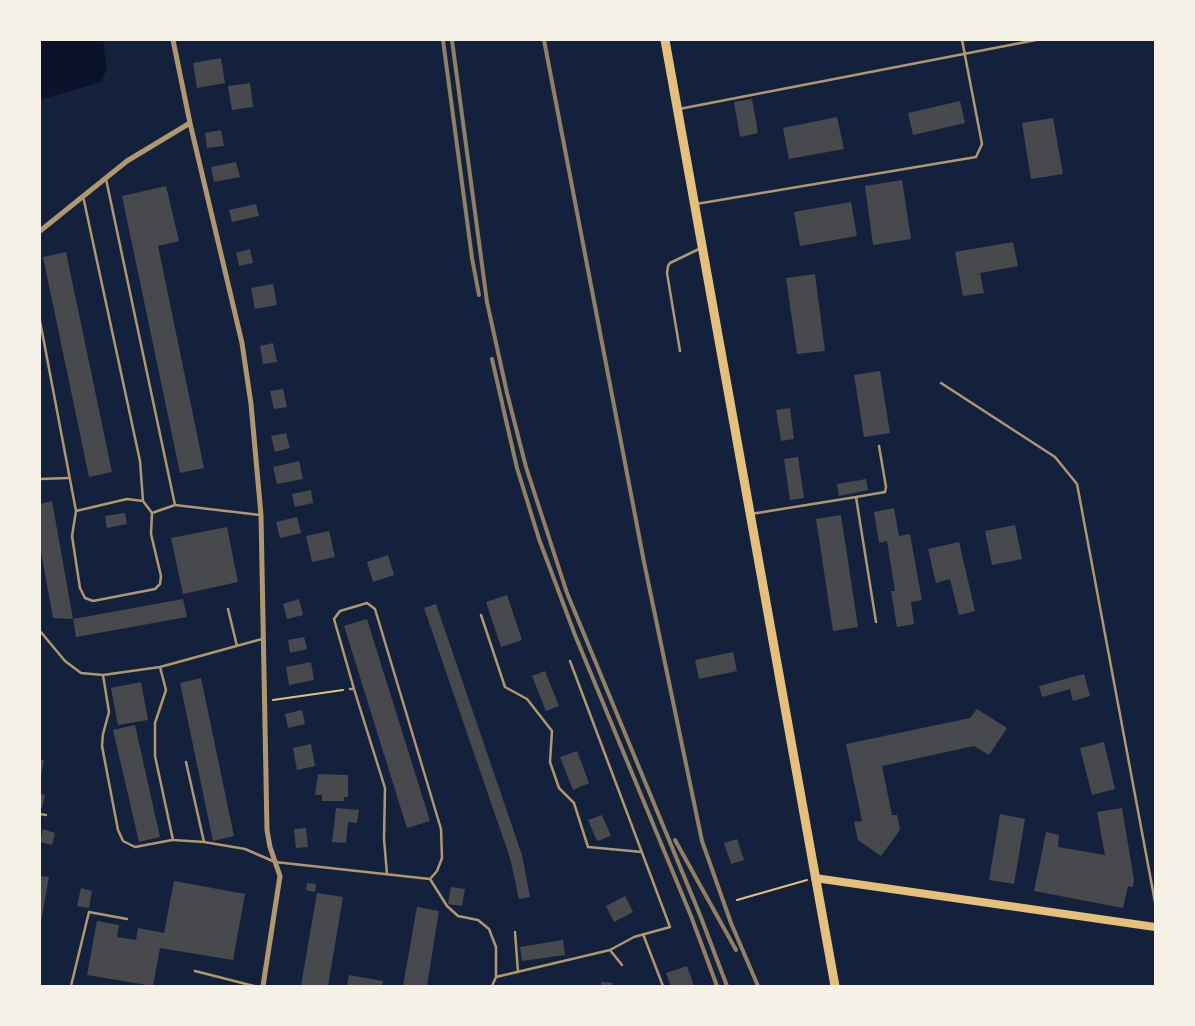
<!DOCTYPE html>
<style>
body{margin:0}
#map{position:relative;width:1195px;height:1026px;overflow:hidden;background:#14213d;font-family:Commissioner,sans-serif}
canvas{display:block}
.frame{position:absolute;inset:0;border:41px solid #f6f1e7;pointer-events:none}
</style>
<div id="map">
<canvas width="1195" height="1026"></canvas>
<div class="frame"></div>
</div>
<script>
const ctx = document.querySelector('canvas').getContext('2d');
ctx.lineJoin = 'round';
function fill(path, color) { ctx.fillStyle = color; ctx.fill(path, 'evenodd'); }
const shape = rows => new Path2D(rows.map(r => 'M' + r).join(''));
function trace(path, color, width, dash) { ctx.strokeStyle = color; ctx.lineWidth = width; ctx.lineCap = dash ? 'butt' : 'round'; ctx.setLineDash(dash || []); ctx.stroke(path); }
const water = shape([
 [40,40,103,40,107,69,101,82,40,100]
]);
const building = shape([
 [221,58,225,83,197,88,193,63],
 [250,83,253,107,232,110,228,86],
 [752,99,758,133,740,137,734,102],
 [960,101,965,123,913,135,908,113],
 [837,117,844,149,789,159,783,128],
 [1053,118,1063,174,1031,179,1022,123],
 [221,130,224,146,207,148,205,133],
 [236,162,240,177,214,182,211,167],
 [902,180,911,239,873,245,865,186],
 [166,186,179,241,158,246,204,468,180,473,122,196],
 [851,202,857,236,800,246,794,212],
 [256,204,259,216,232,222,229,210],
 [1013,242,1018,266,980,273,984,293,963,296,955,252],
 [250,249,253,263,239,266,236,253],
 [66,252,112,472,89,477,43,257],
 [815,274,825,351,797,354,786,278],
 [273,284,277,305,255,309,251,288],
 [273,343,277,362,263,364,260,346],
 [880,371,890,433,864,437,854,375],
 [283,389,287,407,274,409,270,391],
 [790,408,794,439,781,441,776,410],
 [286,433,290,448,275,452,271,436],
 [798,457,804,498,790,500,784,459],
 [299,461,303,479,277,484,273,467],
 [866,479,868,490,839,496,837,484],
 [311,490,313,503,295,507,292,494],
 [52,501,73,619,53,618,40,546,40,504],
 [894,508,899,536,910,534,922,600,911,602,914,624,897,627,891,591,895,591,887,541,879,543,874,512],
 [125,513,127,524,107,528,105,516],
 [841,515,858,627,833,631,816,519],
 [297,517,301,533,280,538,276,522],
 [1015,525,1022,559,992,565,985,531],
 [227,527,238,582,183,594,171,538],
 [329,531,335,557,312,562,306,536],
 [959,542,975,611,959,615,950,579,936,583,928,549],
 [388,555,394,575,373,582,367,562],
 [507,595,522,640,501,647,486,602],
 [183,599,187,617,76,637,73,619],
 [299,599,303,615,287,619,283,604],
 [436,604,522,855,530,897,519,899,510,858,424,608],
 [367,619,430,821,407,828,344,626],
 [304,637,307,649,290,653,288,640],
 [733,652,737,671,699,679,695,660],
 [311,662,314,680,289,685,286,667],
 [545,671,559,706,546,711,532,676],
 [1084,674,1090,696,1073,701,1070,689,1042,697,1039,686],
 [201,678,234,836,213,841,180,683],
 [141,682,148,720,118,725,111,688],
 [977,709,1007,728,989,755,974,746,882,766,892,815,897,815,900,830,881,856,858,840,854,822,862,821,846,744,970,718],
 [302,710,305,724,288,728,285,714],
 [135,725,160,837,139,842,113,730],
 [1104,742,1115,789,1092,795,1080,748],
 [311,744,315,766,297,770,293,748],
 [577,751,589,783,573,790,560,757],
 [40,760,44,760,41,776,40,776],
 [318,774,348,775,348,797,344,797,344,801,322,801,322,795,315,795],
 [40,794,45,795,42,808,40,807],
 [336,808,359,810,357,823,348,822,346,843,332,842],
 [1122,808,1134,880,1133,887,1128,886,1123,908,1034,891,1046,832,1059,835,1058,847,1105,855,1097,812],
 [1000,814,1025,819,1014,884,989,880],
 [602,815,611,836,597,841,588,820],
 [306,828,308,847,296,848,294,829],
 [43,829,55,833,52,845,40,842],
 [737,839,744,860,731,864,724,843],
 [40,876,49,877,41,921,40,921],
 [174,881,245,894,233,960,160,948,153,986,87,975,97,921,119,925,117,937,136,940,138,928,164,933],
 [307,883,316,884,315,892,306,890],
 [451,887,465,889,462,906,448,904],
 [81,888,92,891,89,908,77,906],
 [317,893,343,897,328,986,301,986],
 [625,896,633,912,614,922,606,906],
 [417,907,439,911,427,986,403,986],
 [563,940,565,955,522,961,520,947],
 [687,966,694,986,671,986,666,973],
 [349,975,383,981,382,986,347,986],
 [601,982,613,983,612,986,601,986]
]);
const path = shape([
 [273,700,343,690],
 [737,900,807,880]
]);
const service = shape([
 [679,109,1036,40],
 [83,196,140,461,143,501],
 [696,204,976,157,982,144,962,40],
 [40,321,76,511,72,536,80,588,85,598,93,601,155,589,160,584,161,576,151,534,152,513,175,505,106,179],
 [680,351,667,273,668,266,670,263,701,248],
 [941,383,1055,457,1077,484,1155,902],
 [40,479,68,478],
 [856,497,885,492,886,487,879,446],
 [175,505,260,515],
 [76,511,127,499,143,501,152,513],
 [751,514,856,497,876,622],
 [228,609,237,646],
 [481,615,505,687,527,699,552,731,550,762,559,788,574,803,588,847,642,852],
 [40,631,65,661,81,673,103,675,160,667,166,690,155,723,155,756,173,840,204,842,186,762],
 [570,661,670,927,634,937,610,950],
 [160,667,262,639],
 [103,675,109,712,103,734,102,746,118,830,123,841,135,847,172,840],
 [354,689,385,788,384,839,387,874],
 [40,814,46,815],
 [204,842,245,849,275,862,430,879,437,871,442,858,441,829,375,609,367,603,340,611,334,619,354,689,350,689],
 [430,879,447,906,458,916,478,920,489,929,496,947,496,977,492,986],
 [515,932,518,972],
 [643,934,663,986],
 [195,971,254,986],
 [496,977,610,950,622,965],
 [71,986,89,912,127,919]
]);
const minor = shape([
 [173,40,190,123,242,343,251,404,261,515,267,830,270,847,280,876,263,986],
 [40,231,127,161,190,123]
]);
const secondary = shape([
 [815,878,1155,927]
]);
const primary = shape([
 [665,40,835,986]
]);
const rail = shape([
 [443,40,472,258,479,295],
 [452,40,487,302,507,393,526,467,567,593,700,915,727,986],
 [544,40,644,562,702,841,731,923,758,986],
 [492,359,517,468,539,539,575,635,691,916,717,986],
 [675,840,736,950]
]);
fill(water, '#0b132b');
fill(building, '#48494c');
trace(path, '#e5c07b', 2);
trace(service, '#b1986c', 2.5);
trace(minor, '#b1986c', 5);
trace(secondary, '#e5c07b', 8);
trace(primary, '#e5c07b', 9);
trace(rail, '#918062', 4);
</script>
